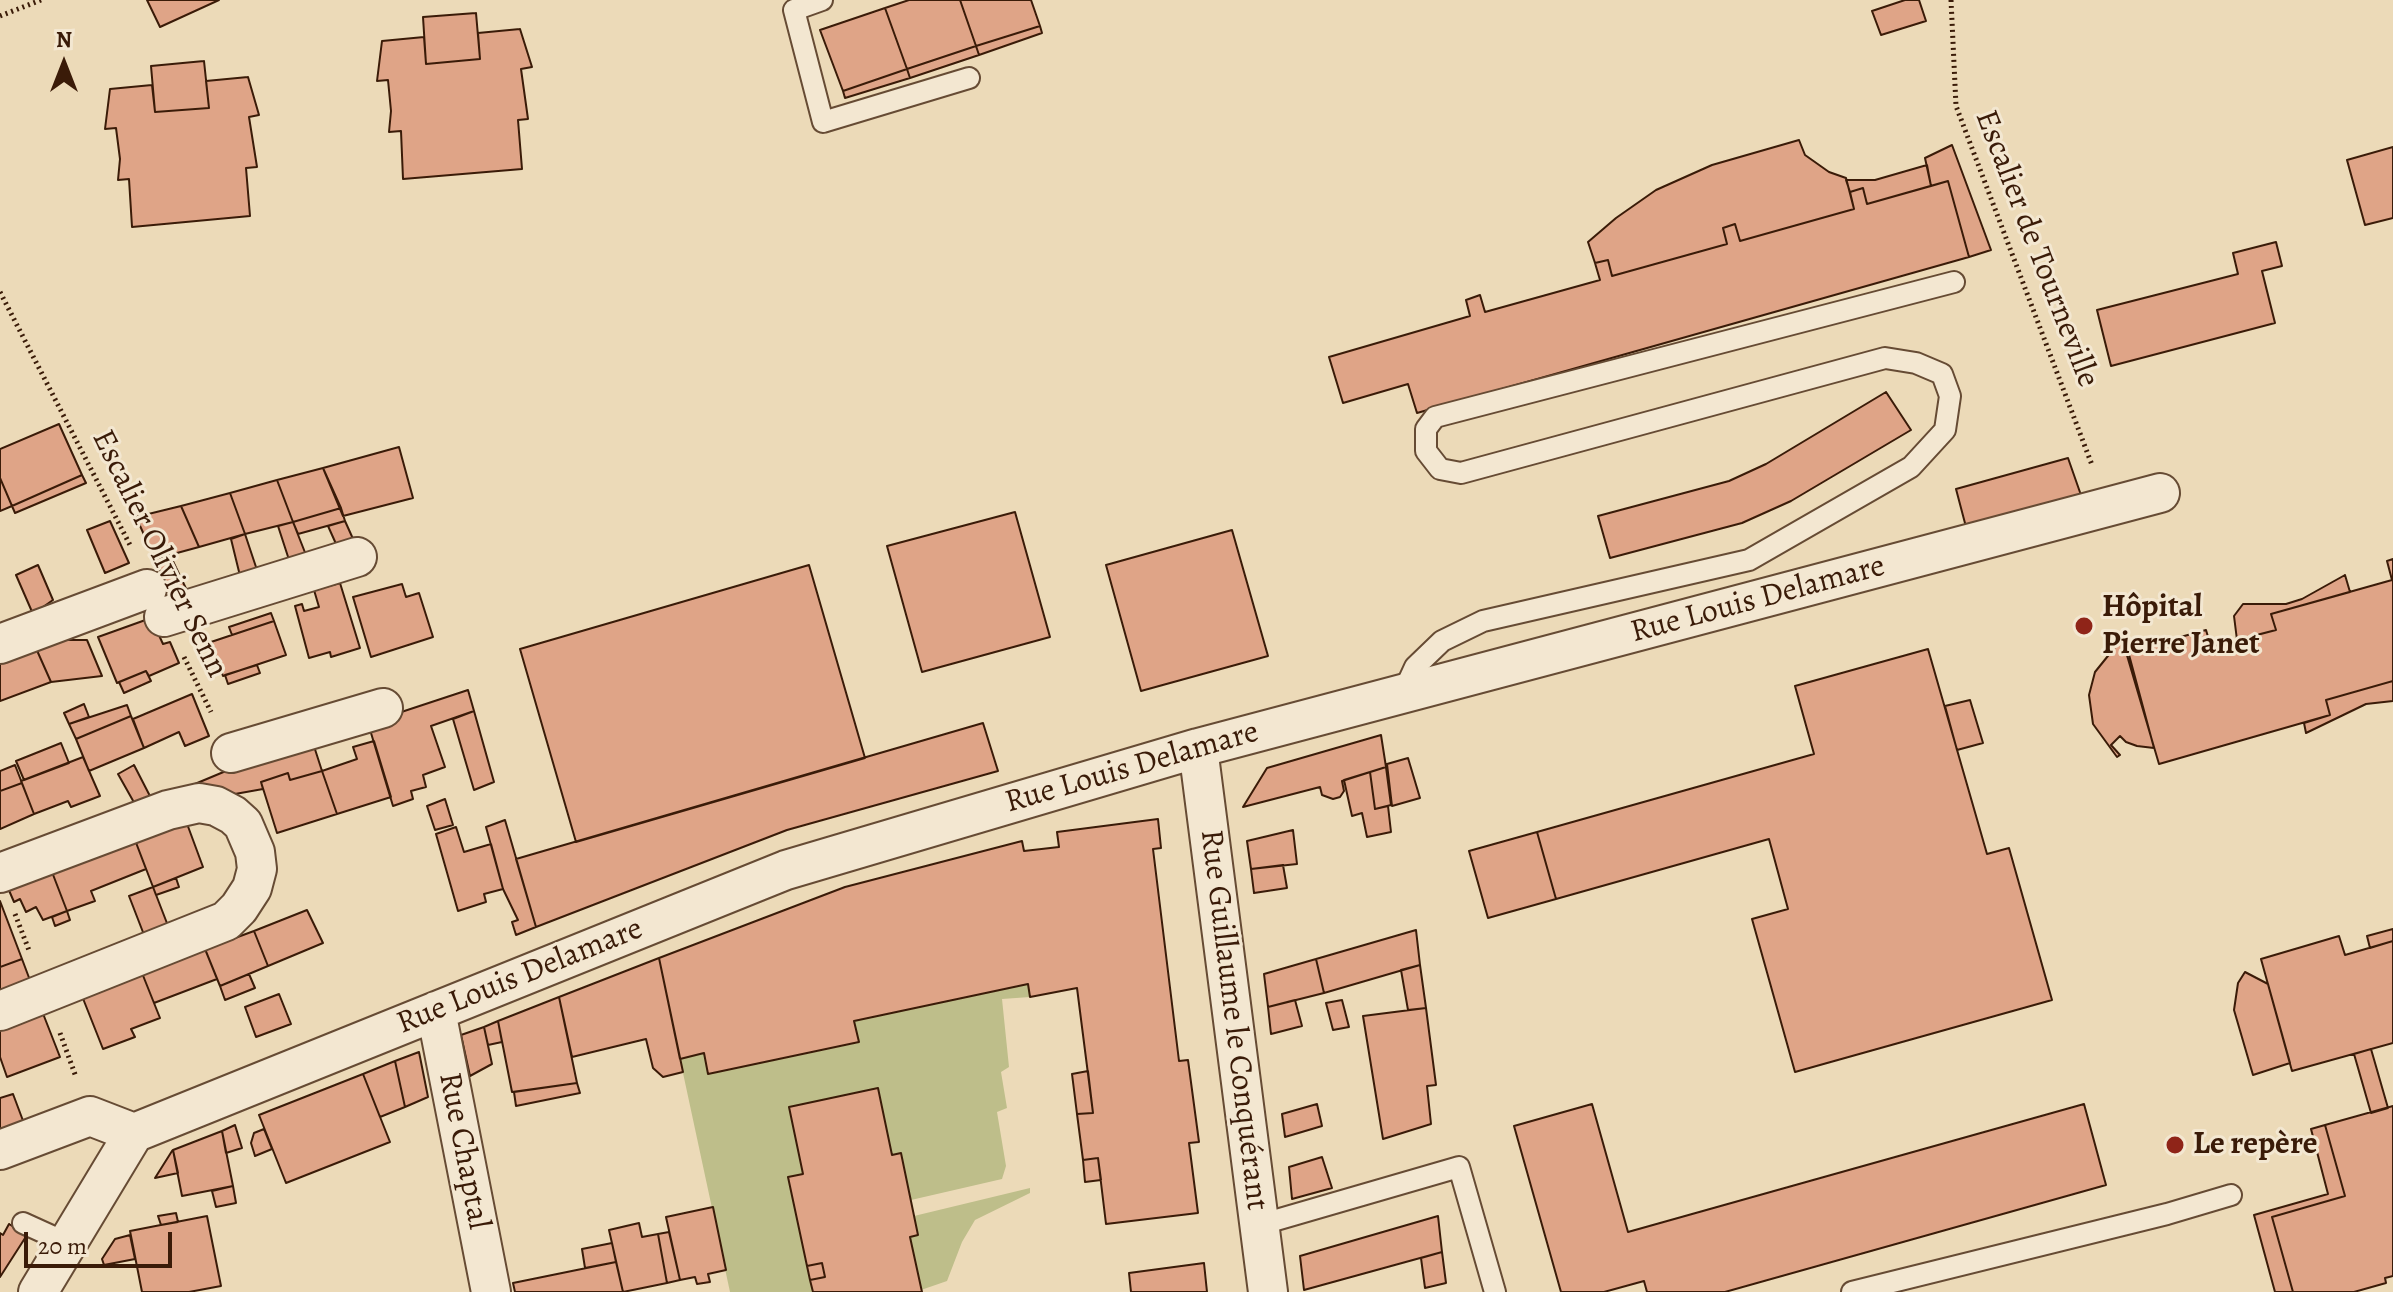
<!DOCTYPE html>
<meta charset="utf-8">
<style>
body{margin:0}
#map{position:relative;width:2393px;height:1292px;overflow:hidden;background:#ecdab8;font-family:Alegreya,serif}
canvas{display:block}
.north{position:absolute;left:24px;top:24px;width:80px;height:80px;-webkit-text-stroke:6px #f3e7d1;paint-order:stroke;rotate:0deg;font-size:22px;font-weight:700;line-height:32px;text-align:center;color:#3a1b08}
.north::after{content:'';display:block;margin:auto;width:28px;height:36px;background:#3a1b08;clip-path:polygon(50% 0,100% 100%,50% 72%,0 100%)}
.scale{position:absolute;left:24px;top:1232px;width:148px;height:36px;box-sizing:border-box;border:4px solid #3a1b08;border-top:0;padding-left:10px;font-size:24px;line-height:28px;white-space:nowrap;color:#3a1b08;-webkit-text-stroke:6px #f3e7d1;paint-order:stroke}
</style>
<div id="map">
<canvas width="2393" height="1292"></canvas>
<div class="north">N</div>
<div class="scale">20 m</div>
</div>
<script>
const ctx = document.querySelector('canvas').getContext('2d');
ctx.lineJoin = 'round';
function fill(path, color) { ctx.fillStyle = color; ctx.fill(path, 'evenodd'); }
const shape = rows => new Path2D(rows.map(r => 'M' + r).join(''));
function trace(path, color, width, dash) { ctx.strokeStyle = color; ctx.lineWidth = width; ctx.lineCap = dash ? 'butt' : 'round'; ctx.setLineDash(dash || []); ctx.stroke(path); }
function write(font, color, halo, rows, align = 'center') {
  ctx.font = font + ' Alegreya,serif'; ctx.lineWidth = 6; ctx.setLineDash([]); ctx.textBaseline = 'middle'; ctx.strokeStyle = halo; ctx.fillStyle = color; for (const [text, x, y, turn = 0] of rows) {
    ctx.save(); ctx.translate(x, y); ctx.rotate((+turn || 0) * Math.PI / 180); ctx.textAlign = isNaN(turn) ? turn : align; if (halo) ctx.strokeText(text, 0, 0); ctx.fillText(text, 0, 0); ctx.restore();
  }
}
const green = shape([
 [1028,984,1030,997,1002,999,1009,1067,1001,1072,1007,1108,997,1112,1006,1166,1002,1179,911,1200,901,1153,892,1155,789,1107,803,1174,788,1177,813,1292,730,1292,680,1059,704,1053,708,1074,858,1043,854,1021],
 [1030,1188,1030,1193,975,1220,962,1242,947,1281,921,1290,910,1237,918,1234,914,1216]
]);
const building = shape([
 [147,0,219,0,160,27,147,0],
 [909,0,960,0,976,46,907,69,885,8,909,0],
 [960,0,1031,0,1040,26,976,46,960,0],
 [1905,0,1919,0,1926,21,1881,35,1872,11,1905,0],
 [885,8,907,69,843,91,820,30,885,8],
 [476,13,480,59,426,64,423,17,476,13],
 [1040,26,1042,33,979,55,976,46,1040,26],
 [520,29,532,67,521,69,528,119,518,120,522,169,403,179,401,131,389,132,391,111,388,80,377,81,382,41,424,37,426,64,480,59,478,33,520,29],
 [976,46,979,55,910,78,907,69,976,46],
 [204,61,209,108,155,112,151,66,204,61],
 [907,69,910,78,845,98,843,91,907,69],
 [248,77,259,115,249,117,257,167,246,168,250,216,132,227,129,179,118,180,120,159,116,128,105,129,110,89,152,85,155,112,209,108,206,81,248,77],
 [1799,140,1805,155,1829,172,1846,178,1854,209,1740,241,1735,224,1723,228,1727,244,1612,276,1608,260,1595,263,1588,242,1616,218,1656,190,1712,165,1799,140],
 [1952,145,1991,250,1969,257,1948,181,1931,186,1925,158,1952,145],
 [2393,147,2393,218,2365,225,2347,160,2393,147],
 [1927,165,1931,186,1867,204,1863,188,1850,192,1846,180,1875,180,1927,165],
 [1948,181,1969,257,1417,413,1408,384,1343,403,1329,357,1470,316,1466,300,1480,295,1485,312,1600,280,1595,263,1608,260,1612,276,1727,244,1723,228,1735,224,1740,241,1854,209,1850,192,1863,188,1867,204,1948,181],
 [2276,242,2282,266,2262,271,2275,323,2111,366,2097,310,2238,274,2233,253,2276,242],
 [1886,392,1911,430,1791,501,1742,523,1610,558,1598,516,1729,481,1766,464,1886,392],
 [59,424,82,475,12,506,0,478,0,449,59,424],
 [399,447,413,498,343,516,323,468,399,447],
 [2068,458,2082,498,1966,527,1956,489,2068,458],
 [323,468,341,508,293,522,277,480,323,468],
 [82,475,86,483,15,513,12,506,82,475],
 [0,478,12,506,0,511,0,478],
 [277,480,293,522,245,534,230,493,277,480],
 [230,493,245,534,199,547,181,506,230,493],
 [181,506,199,547,155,559,136,517,181,506],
 [341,508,345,521,298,534,293,522,341,508],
 [1015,512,1050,637,922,672,887,546,1015,512],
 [110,521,129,563,105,573,87,530,110,521],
 [345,521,358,550,341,555,328,526,345,521],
 [293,522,306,555,292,569,278,526,293,522],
 [1232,530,1268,656,1141,691,1106,565,1232,530],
 [245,534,260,579,242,584,231,539,245,534],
 [170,555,191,599,175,606,155,559,170,555],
 [2393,559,2393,681,2326,700,2330,715,2159,764,2126,652,2206,630,2211,647,2276,630,2271,614,2392,580,2387,561,2393,559],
 [38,565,53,600,33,614,16,575,38,565],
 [809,565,865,758,576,842,520,649,809,565],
 [2345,575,2350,592,2271,614,2276,630,2237,640,2234,616,2243,604,2286,604,2302,599,2345,575],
 [340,583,360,648,331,657,330,652,309,658,295,606,302,604,304,611,319,607,314,590,340,583],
 [402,584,406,597,419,593,433,637,371,657,353,597,402,584],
 [271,613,274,621,232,635,229,627,271,613],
 [151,618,163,644,170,642,179,663,149,676,146,671,117,683,98,637,151,618],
 [274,621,286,655,223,676,211,642,274,621],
 [2124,636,2154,748,2137,746,2126,742,2120,736,2111,745,2120,755,2117,757,2093,724,2089,695,2095,672,2124,636],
 [60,640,87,640,102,676,51,682,35,646,60,640],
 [35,646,51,682,0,701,0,659,35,646],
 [1928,649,1987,854,2009,848,2052,1000,1795,1072,1752,919,1788,909,1769,839,1556,899,1537,832,1814,754,1795,686,1928,649],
 [257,665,260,673,228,684,225,675,257,665],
 [146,671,151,681,124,693,119,682,146,671],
 [2393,681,2393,701,2366,704,2306,733,2304,723,2330,715,2326,700,2393,681],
 [468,690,474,711,431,726,445,767,423,775,426,787,411,791,413,799,393,806,368,723,468,690],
 [192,694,209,736,185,746,179,732,144,748,133,719,192,694],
 [1970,700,1983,743,1957,750,1945,706,1970,700],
 [84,704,89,717,69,724,64,713,84,704],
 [127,705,131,716,76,739,69,724,127,705],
 [474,711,494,782,474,790,453,719,474,711],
 [131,716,144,748,89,771,76,739,131,716],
 [983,723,998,771,787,830,536,927,516,859,983,723],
 [1381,735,1386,767,1342,781,1344,791,1340,797,1333,799,1322,795,1320,787,1243,807,1267,768,1381,735],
 [312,740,322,771,290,780,288,773,261,782,263,789,235,794,225,790,190,786,257,758,312,740],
 [374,741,391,797,337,814,322,771,357,759,353,747,374,741],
 [61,743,69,763,24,780,16,761,61,743],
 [83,757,100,796,71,807,68,801,34,814,21,781,83,757],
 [1408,758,1420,798,1392,806,1387,764,1408,758],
 [15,765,22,783,0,791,0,771,15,765],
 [134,765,152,800,136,806,118,774,134,765],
 [1386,767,1391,805,1375,809,1370,772,1386,767],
 [322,771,337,814,277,833,261,782,288,773,290,780,322,771],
 [1370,772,1375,809,1388,806,1391,832,1367,837,1362,813,1352,816,1344,780,1370,772],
 [22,783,34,814,0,829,0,791,22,783],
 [445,799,453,825,435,830,427,806,445,799],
 [1158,819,1161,848,1153,849,1179,1061,1188,1060,1199,1142,1189,1143,1198,1213,1106,1224,1098,1158,1083,1160,1077,1114,1093,1113,1077,988,1030,997,1028,984,854,1021,859,1042,708,1074,704,1053,680,1059,659,958,845,887,1022,841,1024,851,1059,847,1057,832,1158,819],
 [505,820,536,927,516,935,512,922,518,920,503,889,486,827,505,820],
 [186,821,203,867,153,887,135,840,186,821],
 [456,827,464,852,491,844,503,889,484,894,486,902,458,911,436,834,456,827],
 [1293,830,1297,864,1251,869,1247,841,1293,830],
 [1537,832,1556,899,1488,918,1469,851,1537,832],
 [135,840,146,869,91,891,95,901,67,911,52,872,135,840],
 [1283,865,1287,888,1254,893,1251,869,1283,865],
 [52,872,67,911,43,920,36,907,26,912,20,899,14,902,8,888,52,872],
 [176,878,179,887,156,895,153,887,176,878],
 [153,887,170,931,146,940,129,896,153,887],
 [0,901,22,959,0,967,0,901],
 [307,910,323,943,268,966,254,931,307,910],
 [67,911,70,920,55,926,52,917,67,911],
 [2393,929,2393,941,2370,948,2367,936,2393,929],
 [1416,930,1420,965,1324,993,1316,959,1416,930],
 [254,931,268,966,220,986,205,949,254,931],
 [2339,936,2345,955,2393,941,2393,1043,2292,1071,2261,959,2339,936],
 [205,949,217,979,154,1003,142,973,205,949],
 [659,958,683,1072,663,1077,653,1068,646,1039,572,1057,559,997,659,958],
 [22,959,31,983,0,994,0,967,22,959],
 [1316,959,1324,993,1268,1007,1264,974,1316,959],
 [1420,965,1426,1008,1408,1010,1401,970,1420,965],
 [2245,972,2268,984,2290,1063,2253,1075,2234,1010,2238,983,2245,972],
 [142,973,160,1018,131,1029,135,1037,103,1049,82,996,142,973],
 [249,974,255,988,225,1000,220,986,249,974],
 [279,994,291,1024,256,1037,245,1007,279,994],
 [559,997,577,1083,512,1092,498,1021,559,997],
 [1295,1000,1302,1026,1271,1034,1268,1007,1295,1000],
 [1342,1000,1349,1027,1333,1030,1326,1003,1342,1000],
 [1426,1008,1436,1085,1427,1086,1431,1124,1383,1139,1363,1016,1426,1008],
 [42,1011,60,1057,7,1077,0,1057,0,1028,42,1011],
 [498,1021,502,1042,488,1045,484,1027,498,1021],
 [484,1027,492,1064,470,1076,461,1035,484,1027],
 [2371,1049,2388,1108,2371,1113,2354,1054,2371,1049],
 [419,1052,428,1097,405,1107,395,1061,419,1052],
 [395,1061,405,1107,380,1117,363,1074,395,1061],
 [1088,1071,1093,1113,1077,1114,1072,1074,1088,1071],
 [363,1074,390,1142,286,1183,259,1115,363,1074],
 [577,1083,580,1093,516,1106,514,1092,577,1083],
 [878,1088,892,1155,901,1153,918,1235,910,1237,922,1292,813,1292,810,1280,825,1277,822,1263,807,1266,788,1177,803,1174,789,1107,878,1088],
 [13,1094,25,1126,0,1135,0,1098,13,1094],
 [1317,1104,1322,1126,1285,1137,1282,1114,1317,1104],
 [1592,1104,1628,1232,2084,1104,2106,1185,1725,1292,1647,1292,1644,1281,1604,1292,1561,1292,1514,1126,1592,1104],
 [2393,1106,2393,1276,2385,1278,2386,1283,2354,1292,2293,1292,2272,1217,2345,1196,2325,1125,2393,1106],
 [235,1125,242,1148,226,1153,222,1131,235,1125],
 [2325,1125,2345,1196,2272,1217,2293,1292,2275,1292,2254,1215,2328,1194,2311,1129,2325,1125],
 [264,1129,272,1149,255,1156,251,1143,254,1133,264,1129],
 [222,1131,233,1186,182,1196,173,1150,222,1131],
 [173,1150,178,1173,155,1178,172,1151,173,1150],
 [1322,1157,1332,1188,1292,1199,1289,1167,1322,1157],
 [1098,1158,1101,1180,1085,1182,1083,1160,1098,1158],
 [233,1186,236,1203,216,1207,212,1191,233,1186],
 [713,1207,726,1270,708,1274,710,1282,697,1284,695,1277,680,1280,666,1217,713,1207],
 [176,1213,178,1222,161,1225,158,1216,176,1213],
 [207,1216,221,1286,189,1292,142,1292,130,1231,207,1216],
 [1438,1216,1442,1252,1304,1290,1300,1256,1438,1216],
 [639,1223,642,1237,658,1234,667,1283,623,1292,609,1230,639,1223],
 [9,1224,27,1235,0,1277,0,1233,3,1235,9,1224],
 [669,1232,680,1280,667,1283,658,1234,669,1232],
 [130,1235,135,1259,104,1265,102,1259,115,1239,130,1235],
 [612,1243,616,1262,585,1268,582,1249,612,1243],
 [1442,1252,1446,1283,1425,1288,1421,1258,1442,1252],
 [616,1262,623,1292,515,1292,513,1283,616,1262],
 [822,1263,825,1277,810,1280,807,1266,822,1263],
 [1204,1263,1207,1292,1131,1292,1129,1273,1204,1263]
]);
const path = shape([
 [1951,0,1956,106,2092,465],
 [0,16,41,0],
 [0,292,131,547],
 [184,657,211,712],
 [15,914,30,953],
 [60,1033,76,1077]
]);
const lane = shape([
 [822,0,794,10,823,122,969,78],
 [1403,693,1415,667,1442,641,1483,621,1749,560,1911,467,1945,430,1950,396,1942,374,1916,363,1885,358,1461,473,1440,469,1426,451,1426,429,1435,417,1954,282],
 [23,1223,67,1243],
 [1259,1225,1459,1167,1495,1292],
 [1852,1292,2167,1214,2231,1195]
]);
const street = shape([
 [164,617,357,557],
 [0,644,147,589],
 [1198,748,1268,1292],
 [231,753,383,708],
 [0,873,168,810,199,803,216,806,233,815,243,824,255,852,257,869,252,888,239,908,226,921,0,1011],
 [436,1011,491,1292],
 [134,1133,786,870,1198,748,2160,493],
 [0,1150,90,1116,134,1133],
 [38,1292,134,1133]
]);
const markers = [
 [2084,626,10,"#8f2418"],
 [2175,1145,10,"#8f2418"]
];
const streetNames = [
 ["Escalier de Tourneville",2036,249,69],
 ["Escalier Olivier Senn",159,554,64],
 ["Rue Louis Delamare",1758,600,-15],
 ["Rue Louis Delamare",1132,768,-16],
 ["Rue Louis Delamare",520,977,-22],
 ["Rue Guillaume le Conquérant",1233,1020,83],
 ["Rue Chaptal",463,1151,79]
];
const poiNames = [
 ["Hôpital",2102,608],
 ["Pierre Janet",2102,645],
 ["Le repère",2193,1145]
];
fill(green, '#bebe8a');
fill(building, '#dfa487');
trace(building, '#3a1b08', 2);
trace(lane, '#664b34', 24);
trace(street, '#664b34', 42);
trace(path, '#3a1b08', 5, [2, 4]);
trace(lane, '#f3e7d1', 20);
trace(street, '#f3e7d1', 38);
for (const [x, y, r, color] of markers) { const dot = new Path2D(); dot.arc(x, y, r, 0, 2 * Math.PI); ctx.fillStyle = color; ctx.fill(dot); trace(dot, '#f3e7d1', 3); }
write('32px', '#3a1b08', '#f3e7d1', streetNames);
write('bold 32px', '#3a1b08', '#f3e7d1', poiNames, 'left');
</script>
